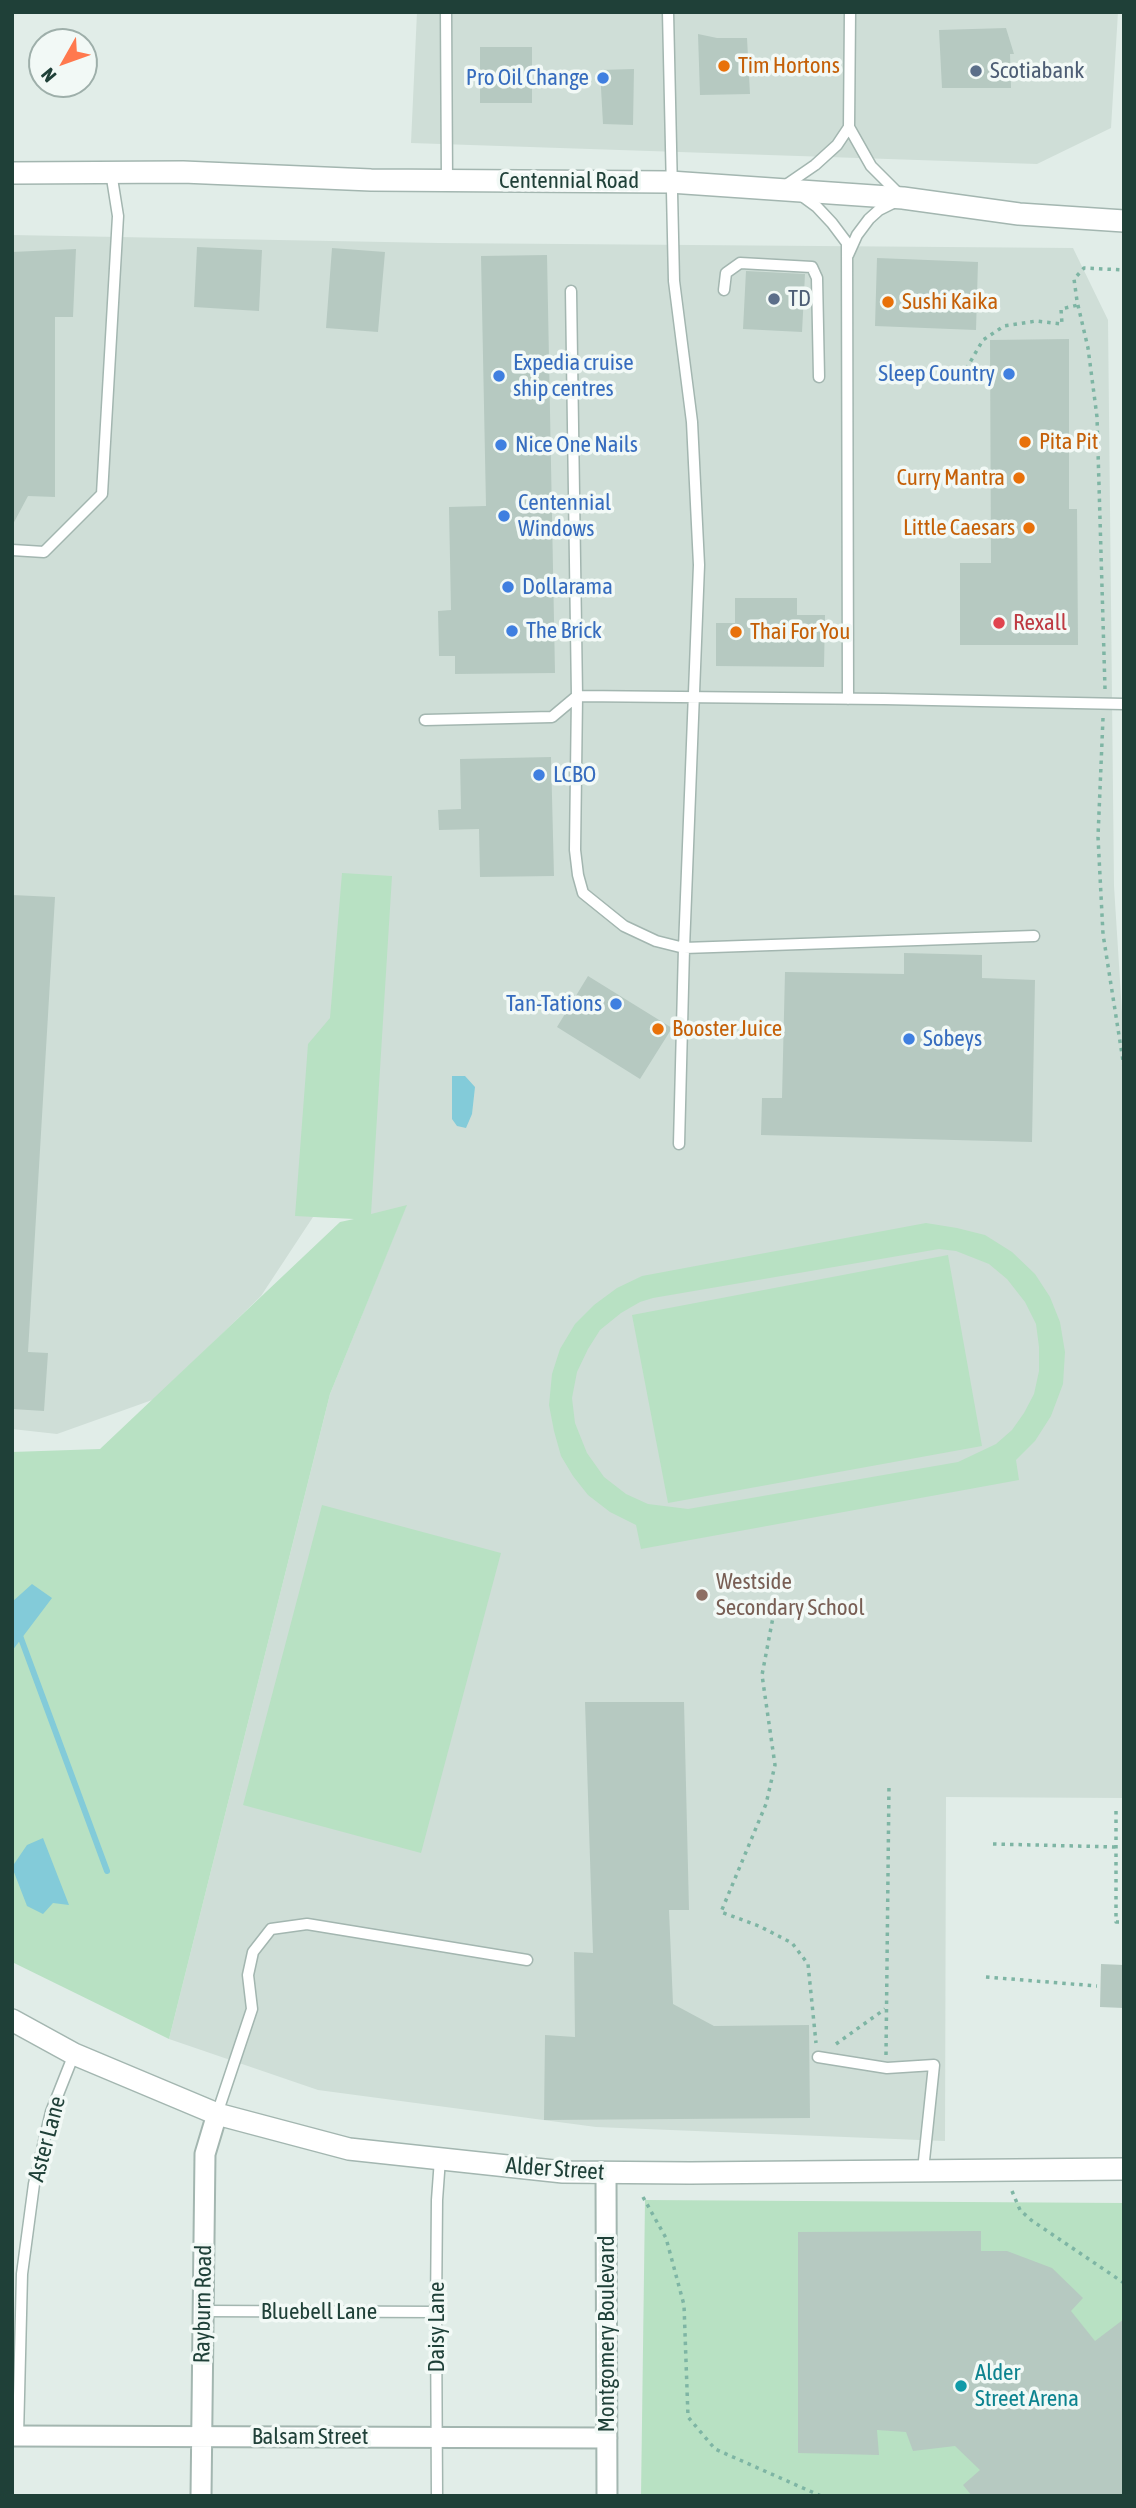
<!DOCTYPE html>
<style>
body{margin:0}
#map{position:relative;width:1136px;height:2508px;overflow:hidden;background:#e1ede8;font-family:"Asap Condensed",sans-serif}
canvas{display:block}
.frame{position:absolute;inset:0;border:14px solid #1f4038;pointer-events:none}
.north{position:absolute;left:28px;top:28px;width:70px;height:70px;box-sizing:border-box;background:#f2f9f6;border:2px solid #9eafaa;border-radius:50%;rotate:230deg;font-size:19px;font-weight:700;line-height:28px;text-align:center;color:#1f4038}
.north::after{content:'';display:block;margin:auto;width:24px;height:32px;background:#ff794e;clip-path:polygon(50% 0,100% 100%,50% 72%,0 100%)}
</style>
<div id="map">
<canvas width="1136" height="2508"></canvas>
<div class="frame"></div>
<div class="north">N</div>
</div>
<script>
const ctx = document.querySelector('canvas').getContext('2d');
ctx.lineJoin = 'round';
function fill(path, color) { ctx.fillStyle = color; ctx.fill(path, 'evenodd'); }
const shape = rows => new Path2D(rows.map(r => 'M' + r).join(''));
function trace(path, color, width, dash) { ctx.strokeStyle = color; ctx.lineWidth = width; ctx.lineCap = dash ? 'butt' : 'round'; ctx.setLineDash(dash || []); ctx.stroke(path); }
function write(font, color, halo, rows, align = 'center') {
  ctx.font = font + ' "Asap Condensed",sans-serif'; ctx.lineWidth = 7; ctx.setLineDash([]); ctx.textBaseline = 'middle'; ctx.strokeStyle = halo; ctx.fillStyle = color; for (const [text, x, y, turn = 0] of rows) {
    ctx.save(); ctx.translate(x, y); ctx.rotate((+turn || 0) * Math.PI / 180); ctx.textAlign = isNaN(turn) ? turn : align; if (halo) ctx.strokeText(text, 0, 0); ctx.fillText(text, 0, 0); ctx.restore();
  }
}
const built = shape([
 [417,12,1118,12,1111,128,1037,164,411,143],
 [12,235,438,243,1073,248,1108,320,1114,886,1124,1044,1124,1798,946,1797,945,2141,596,2127,318,2090,169,2039,330,1394,406,1206,371,1218,313,1217,261,1296,155,1399,57,1434,12,1429]
]);
const green = shape([
 [342,873,392,876,371,1214,407,1205,330,1394,169,2039,12,1962,12,1452,100,1449,340,1222,354,1219,295,1216,308,1044,330,1018],
 [926,1223,957,1228,985,1235,1012,1252,1035,1274,1050,1297,1060,1322,1065,1352,1063,1384,1051,1416,1035,1441,1016,1460,1019,1480,641,1549,636,1525,610,1512,588,1495,573,1476,561,1456,554,1431,549,1405,552,1374,560,1349,575,1324,594,1305,617,1288,642,1276],
 [939,1249,956,1251,989,1264,1007,1279,1025,1302,1036,1324,1039,1347,1039,1371,1034,1394,1024,1413,1012,1430,996,1444,958,1462,688,1509,648,1504,626,1494,604,1477,587,1453,575,1423,572,1398,577,1372,588,1349,600,1330,621,1313,640,1302,653,1298],
 [948,1255,982,1446,668,1503,632,1315],
 [322,1505,501,1553,421,1853,243,1805],
 [645,2200,1124,2203,1124,2496,641,2496]
]);
const water = shape([
 [452,1076,465,1076,475,1087,472,1114,466,1128,457,1126,452,1119],
 [32,1584,52,1598,12,1651,12,1602],
 [43,1838,69,1905,53,1903,43,1914,27,1906,12,1867,27,1845]
]);
const stream = shape([
 [19,1633,107,1871]
]);
const building = shape([
 [1006,28,1014,54,1010,54,1011,88,942,88,939,30],
 [698,34,717,38,747,38,750,94,700,95],
 [480,47,532,47,532,103,480,103],
 [634,69,633,125,603,124,600,70],
 [197,247,262,250,259,311,194,307],
 [332,248,385,252,378,332,326,328],
 [76,249,73,317,55,317,55,497,28,496,12,526,12,252],
 [547,255,555,673,455,674,455,656,439,656,438,611,451,610,449,507,486,506,481,256],
 [877,258,978,262,976,330,875,326],
 [746,271,805,274,802,332,743,329],
 [1069,339,1069,509,1077,509,1078,645,960,645,960,563,991,563,990,340],
 [735,598,797,598,797,615,825,615,824,667,716,666,716,623,735,623],
 [551,757,554,876,480,877,479,829,439,830,438,810,461,809,460,759],
 [12,895,55,897,28,1352,48,1353,44,1411,12,1409],
 [904,953,982,955,982,978,1035,980,1032,1142,761,1135,762,1098,782,1098,785,972,904,974],
 [588,976,672,1028,640,1079,557,1027],
 [585,1702,684,1702,689,1910,669,1910,673,2004,714,2026,809,2025,810,2118,544,2120,545,2035,575,2037,574,1952,593,1953],
 [1101,1964,1124,1965,1124,2008,1100,2007],
 [981,2231,981,2251,1007,2251,1052,2268,1083,2298,1071,2311,1095,2341,1124,2319,1124,2496,972,2496,963,2485,980,2470,955,2446,913,2451,906,2432,877,2430,879,2455,798,2453,798,2232]
]);
const path = shape([
 [962,376,983,340,1004,326,1036,321,1062,324,1061,309,1078,305],
 [1105,689,1097,417,1088,348,1077,301,1074,279,1084,268,1124,270],
 [1103,718,1098,837,1103,934,1124,1067],
 [774,1612,762,1675,775,1765,766,1804,721,1912,759,1926,792,1943,808,1964,816,2043],
 [1116,1811,1116,1922,1124,1922],
 [993,1844,1116,1847],
 [986,1977,1097,1986],
 [836,2044,885,2009],
 [886,2055,889,1784],
 [1012,2191,1020,2210,1031,2220,1124,2283],
 [643,2197,666,2238,684,2305,688,2417,715,2449,821,2496]
]);
const service = shape([
 [446,12,447,181],
 [668,12,674,281,692,422,699,565,684,948,679,1144],
 [783,187,815,165,837,145,849,127],
 [802,196,817,207,832,223,847,243,848,699],
 [848,255,857,235,869,219,879,210,903,198,871,166,849,127,850,12],
 [724,290,726,273,740,263,812,267,817,278,819,377],
 [571,291,577,696,575,850,578,875,583,893,624,926,656,941,684,948,1034,936],
 [12,550,44,552,102,494,118,216,111,172],
 [425,720,552,717,577,696,884,699,1124,704],
 [818,2057,887,2068,934,2065,923,2170],
 [217,2114,252,2009,248,1975,253,1952,271,1929,307,1924,527,1960],
 [203,2311,436,2312],
 [18,2436,22,2274,34,2184,51,2112,74,2054],
 [437,2496,436,2312,437,2200,440,2159]
]);
const minor = shape([
 [606,2173,607,2496],
 [12,2436,607,2438],
 [201,2496,205,2154,217,2114]
]);
const tertiary = shape([
 [12,173,183,172,371,180,670,182,903,198,1019,214,1124,221],
 [12,2020,74,2054,217,2114,349,2149,563,2172,690,2173,1124,2169]
]);
const markers = [
 [724,66,7,"#e8710a"],
 [976,71,7,"#5c6f8a"],
 [603,78,7,"#3f7fe0"],
 [774,299,7,"#5c6f8a"],
 [888,302,7,"#e8710a"],
 [1009,374,7,"#3f7fe0"],
 [499,376,7,"#3f7fe0"],
 [1025,442,7,"#e8710a"],
 [501,445,7,"#3f7fe0"],
 [1019,478,7,"#e8710a"],
 [504,516,7,"#3f7fe0"],
 [1029,528,7,"#e8710a"],
 [508,587,7,"#3f7fe0"],
 [999,623,7,"#e0444e"],
 [512,631,7,"#3f7fe0"],
 [736,632,7,"#e8710a"],
 [539,775,7,"#3f7fe0"],
 [616,1004,7,"#3f7fe0"],
 [658,1029,7,"#e8710a"],
 [909,1039,7,"#3f7fe0"],
 [702,1595,7,"#8d6e63"],
 [961,2386,7,"#0f9aa8"]
];
const foodNames = [
 ["Tim Hortons",738,66],
 ["Sushi Kaika",902,302],
 ["Pita Pit",1039,442],
 ["Curry Mantra",1005,478,"right"],
 ["Little Caesars",1015,528,"right"],
 ["Thai For You",750,632],
 ["Booster Juice",672,1029]
];
const serviceNames = [
 ["Scotiabank",990,71],
 ["TD",788,299]
];
const shopNames = [
 ["Pro Oil Change",589,78,"right"],
 ["Expedia cruise",513,363],
 ["ship centres",513,389],
 ["Sleep Country",995,374,"right"],
 ["Nice One Nails",515,445],
 ["Centennial",518,503],
 ["Windows",518,529],
 ["Dollarama",522,587],
 ["The Brick",526,631],
 ["LCBO",553,775],
 ["Tan-Tations",602,1004,"right"],
 ["Sobeys",923,1039]
];
const streetNames = [
 ["Centennial Road",569,181],
 ["Aster Lane",47,2139,-75],
 ["Alder Street",555,2169,4],
 ["Rayburn Road",203,2304,-89],
 ["Bluebell Lane",319,2312],
 ["Daisy Lane",437,2327,-90],
 ["Montgomery Boulevard",607,2334,-90],
 ["Balsam Street",310,2437]
];
const healthNames = [
 ["Rexall",1013,623]
];
const educationNames = [
 ["Westside",716,1582],
 ["Secondary School",716,1608]
];
const cultureNames = [
 ["Alder",975,2373],
 ["Street Arena",975,2399]
];
fill(built, '#cfded7');
fill(green, '#b8e1c3');
fill(water, '#83cbd9');
trace(stream, '#83cbd9', 6);
fill(building, '#b6c9c1');
trace(service, '#a3b6b0', 13);
trace(minor, '#a3b6b0', 23);
trace(tertiary, '#a3b6b0', 24);
trace(path, '#7eb5a4', 3.5, [3.5, 5]);
trace(service, '#fff', 10);
trace(minor, '#fff', 19);
trace(tertiary, '#fff', 21);
for (const [x, y, r, color] of markers) { const dot = new Path2D(); dot.arc(x, y, r, 0, 2 * Math.PI); ctx.fillStyle = color; ctx.fill(dot); trace(dot, '#f2f9f6', 2.5); }
write('23px', '#c56008', '#f2f9f6', foodNames, 'left');
write('23px', '#4e5e75', '#f2f9f6', serviceNames, 'left');
write('23px', '#366cbe', '#f2f9f6', shopNames, 'left');
write('23px', '#1f4038', '#f2f9f6', streetNames);
write('23px', '#be3a42', '#f2f9f6', healthNames, 'left');
write('23px', '#785e54', '#f2f9f6', educationNames, 'left');
write('23px', '#0d838f', '#f2f9f6', cultureNames, 'left');
</script>
